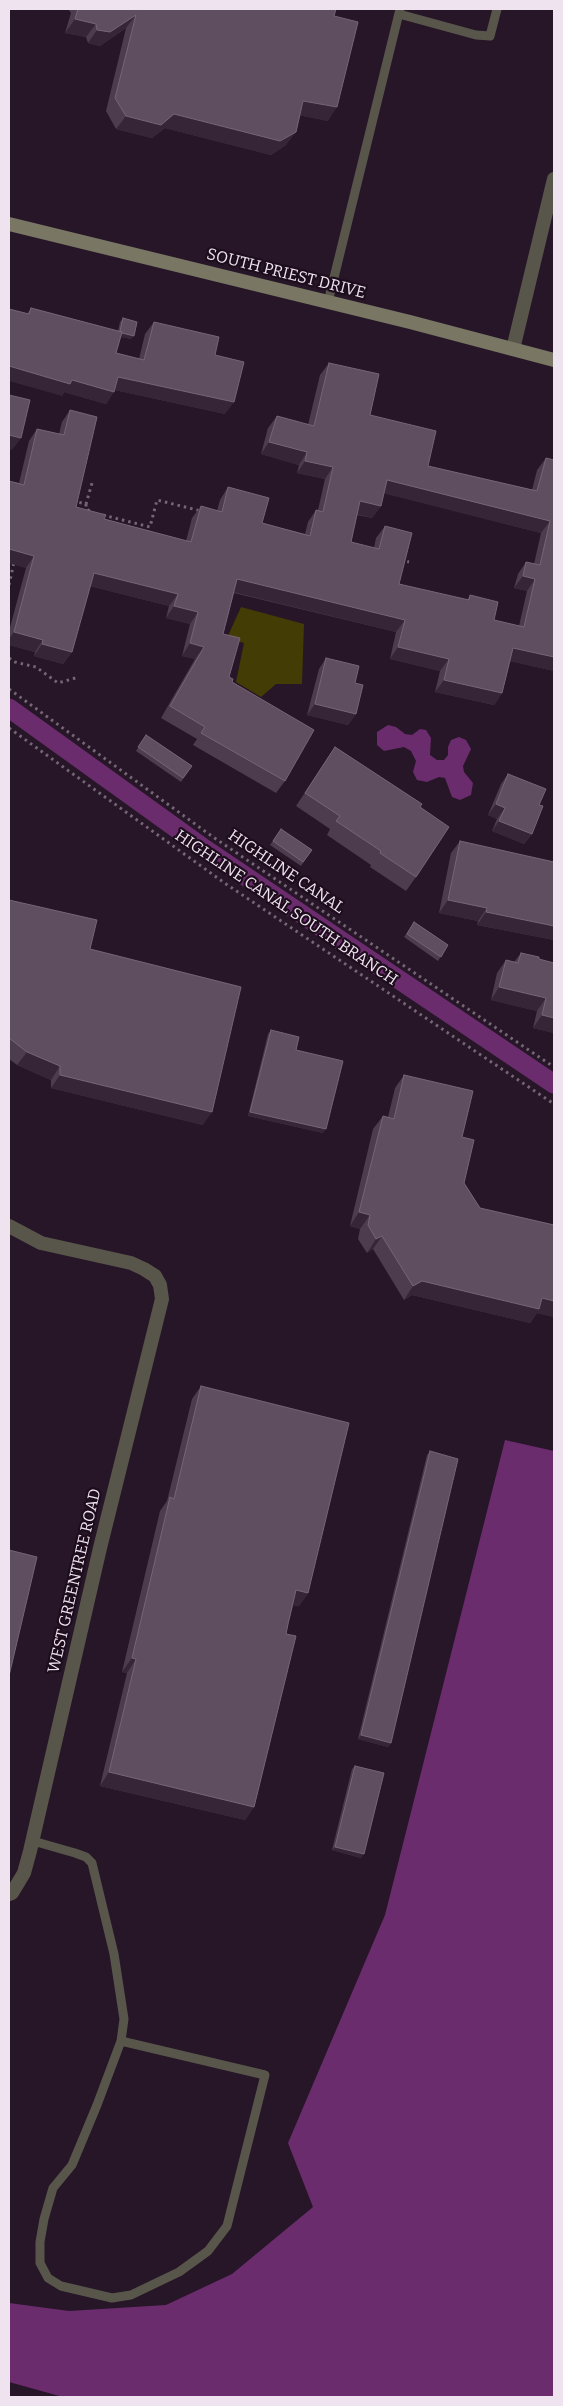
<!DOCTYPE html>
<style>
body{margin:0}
#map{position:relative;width:563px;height:2406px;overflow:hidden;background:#261627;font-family:Bitter,serif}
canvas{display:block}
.frame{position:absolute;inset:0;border:10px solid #efe3ef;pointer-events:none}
</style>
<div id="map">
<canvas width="563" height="2406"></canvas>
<div class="frame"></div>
</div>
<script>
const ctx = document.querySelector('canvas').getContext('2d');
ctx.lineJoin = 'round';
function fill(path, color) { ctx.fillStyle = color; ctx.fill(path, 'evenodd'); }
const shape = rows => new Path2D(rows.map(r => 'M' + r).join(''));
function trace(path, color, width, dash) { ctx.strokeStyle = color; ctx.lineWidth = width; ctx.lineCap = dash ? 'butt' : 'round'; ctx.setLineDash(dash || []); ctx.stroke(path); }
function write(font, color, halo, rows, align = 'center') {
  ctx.font = font + ' Bitter,serif'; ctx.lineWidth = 4.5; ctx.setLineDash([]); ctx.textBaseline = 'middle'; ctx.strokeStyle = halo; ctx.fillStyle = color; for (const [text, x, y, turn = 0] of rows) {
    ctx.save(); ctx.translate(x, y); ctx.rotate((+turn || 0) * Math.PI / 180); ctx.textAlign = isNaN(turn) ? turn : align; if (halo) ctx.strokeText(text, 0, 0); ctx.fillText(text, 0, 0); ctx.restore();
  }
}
const green = shape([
 [241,607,304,624,302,684,276,684,261,697,236,682,244,643,227,638]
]);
const water = shape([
 [388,725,396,727,405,734,412,735,420,729,426,730,431,738,430,755,437,760,444,760,448,755,448,747,451,740,459,737,466,740,471,749,463,766,464,772,473,783,471,795,460,800,452,797,445,778,439,777,427,782,417,780,413,772,416,761,411,751,404,747,384,751,377,745,377,732],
 [505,1440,554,1451,554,2397,63,2397,9,2382,9,2303,69,2311,166,2305,232,2274,313,2207,288,2143,385,1915]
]);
const canal = shape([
 [9,708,205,849,554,1084]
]);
const path = shape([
 [73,501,86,504,92,483],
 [86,504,86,509,90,511],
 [103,515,150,527,157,500,201,511],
 [401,560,409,562],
 [9,585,14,562],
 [9,658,15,662,36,667,58,683,79,677],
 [9,689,213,837,554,1067],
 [9,728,226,884,554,1104]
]);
const service = shape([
 [399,14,476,35,490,36,497,9],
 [328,302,400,9],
 [33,1841,75,1853,86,1857,92,1863,114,1954,124,2019,121,2041,97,2105,72,2165,53,2188,44,2219,40,2242,40,2263,48,2278,61,2286,112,2298,131,2295,179,2272,208,2251,227,2226,265,2075,121,2041]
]);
const minor = shape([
 [513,349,554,179],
 [9,1226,41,1243,131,1263,144,1269,155,1276,160,1285,162,1299,100,1548,30,1851,24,1873,12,1893,9,1894]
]);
const secondary = shape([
 [9,224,410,322,554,360]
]);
const wall = shape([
 [68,9,336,9,334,16,328,121,299,115,286,145,271,155,165,128,152,138,116,129,106,111,126,28,100,46,88,43,86,37,65,33,71,13],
 [31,308,118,331,120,322,123,318,131,339,121,337,116,353,139,359,145,334,154,322,215,355,225,414,115,390,106,404,64,392,62,396,27,314],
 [329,363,370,415,428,466,532,490,537,470,546,458,554,460,554,671,510,661,502,693,494,705,435,692,440,671,390,659,396,632,234,593,223,634,229,677,285,781,276,793,193,745,197,739,161,718,195,659,182,656,190,624,166,618,169,606,90,586,72,652,63,664,34,656,35,652,9,645,9,631,26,568,9,563,9,481,19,483,29,441,37,429,59,434,62,422,70,410,76,507,104,519,186,541,192,518,201,506,217,511,220,500,228,487,262,523,305,534,308,522,316,510,318,510,325,479,297,473,299,465,261,454,268,428,277,416,308,425,320,375],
 [384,493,541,533,534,564,526,562,518,574,514,588,527,591,519,626,494,620,470,595,467,600,399,584,385,526,376,538,374,548,351,542,357,515,372,518,381,506],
 [326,658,355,683,356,714,348,725,307,715,319,669],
 [146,735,192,766,181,782,136,751],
 [335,747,420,807,416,877,406,891,370,867,371,865,327,835,330,829,296,806],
 [508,774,532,834,524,844,492,831,497,819,488,815,501,784],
 [281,829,312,850,301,866,270,845],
 [460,841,554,870,554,940,477,925,478,921,439,913,451,853],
 [9,900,90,949,203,1125,51,1088,51,1080,17,1065,9,1059],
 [414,922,448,945,438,961,404,937],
 [521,953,539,959,554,1033,533,1028,537,1011,491,1000,497,973,506,960,514,962],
 [271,1030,296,1050,323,1133,248,1116,268,1034],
 [404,1075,462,1137,464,1183,480,1208,554,1225,554,1317,537,1313,530,1323,412,1295,404,1300,373,1249,367,1253,358,1239,360,1229,350,1226,373,1129,383,1116,388,1117,395,1088],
 [201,1386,308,1593,299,1606,293,1605,288,1624,254,1807,245,1820,100,1786,127,1673,122,1672,160,1511,167,1501,192,1399],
 [430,1451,391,1743,388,1747,358,1739,427,1455],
 [355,1766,361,1858,332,1850,352,1769]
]);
const shadedWall = shape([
 [136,15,126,28,100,46,88,43,97,30],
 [75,19,96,24,86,37,65,33],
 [303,101,337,107,328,121,293,114],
 [174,114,296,132,286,145,271,155,165,128,152,138,116,129,126,116],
 [120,332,134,336,131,339,117,336],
 [9,366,72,380,114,392,106,404,64,392,62,396,9,381],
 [118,377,234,402,225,414,110,389],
 [9,435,21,438,12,450,9,449],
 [269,442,307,452,299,465,261,454],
 [305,461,333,467,325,479,297,473],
 [387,480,550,521,541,533,378,492],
 [360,501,381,506,372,518,352,513],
 [9,549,34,556,26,568,9,563],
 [94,573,178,594,169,606,85,585],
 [523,576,535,579,527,591,514,588],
 [237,579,405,620,396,632,229,591],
 [174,606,198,612,190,624,166,618],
 [14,632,43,640,35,652,9,645,9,639],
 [190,643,204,647,195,659,182,656],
 [42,644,72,652,63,664,34,656],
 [398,647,449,659,440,671,390,659],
 [513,648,554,657,554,671,505,660],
 [444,680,502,693,494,705,435,692],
 [315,704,356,714,348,725,307,715],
 [496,804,505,808,497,819,488,815],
 [499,821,532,834,524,844,492,831],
 [448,900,487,908,478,921,439,913],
 [486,912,554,926,554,940,477,925],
 [499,987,546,998,537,1011,491,1000],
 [542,1015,554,1018,554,1033,533,1028],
 [27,1052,60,1066,51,1080,17,1065],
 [60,1075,212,1112,203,1125,51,1088],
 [250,1112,326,1129,323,1133,248,1116],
 [359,1212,370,1215,360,1229,350,1226],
 [382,1236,373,1249,367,1253,376,1239],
 [422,1281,542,1298,554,1301,554,1317,537,1313,530,1323,412,1295,404,1300,413,1286],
 [296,1590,308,1593,299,1606,287,1603],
 [132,1658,136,1659,127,1673,122,1672],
 [361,1735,391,1743,388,1747,358,1739],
 [109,1772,254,1807,245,1820,100,1786],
 [335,1847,364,1854,361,1858,332,1850]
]);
const building = shape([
 [78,9,336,9,334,16,358,22,337,107,303,101,296,132,280,141,174,114,161,125,126,116,115,98,136,15,110,32,97,30,96,24,75,19,78,9],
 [31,308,122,332,116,353,144,360,154,322,219,337,215,355,244,362,234,402,118,377,114,392,72,380,70,384,9,366,9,309,29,314,31,308],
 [123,318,137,322,134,336,122,333,122,332,120,331,123,318],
 [329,363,379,374,370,415,436,431,428,466,537,491,546,458,554,460,554,657,513,648,502,693,444,680,449,659,398,647,405,620,237,579,223,634,240,638,229,677,233,679,232,682,314,730,285,781,201,733,205,727,170,706,204,647,190,643,198,612,174,606,178,594,94,573,72,652,42,644,43,640,14,632,34,556,9,549,9,481,24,485,37,429,64,435,70,410,97,417,76,507,106,515,104,519,191,542,201,506,222,512,228,487,269,498,262,523,310,536,316,510,323,512,333,467,305,461,307,452,269,442,277,416,314,426,329,363],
 [387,480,550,521,540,565,526,562,523,576,535,579,524,627,494,620,498,602,470,595,469,600,399,584,412,533,385,526,379,549,351,542,360,501,381,506,387,480],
 [9,395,30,400,21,438,9,435,9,395],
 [326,658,359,666,355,683,363,685,356,714,315,704,326,658],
 [146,735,192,766,183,778,138,747,146,735],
 [335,747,422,804,420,807,449,827,416,877,380,853,381,851,336,821,340,816,305,793,335,747],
 [508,774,546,789,539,805,543,806,532,834,499,821,505,808,496,804,508,774],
 [281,829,312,850,303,862,273,841,281,829],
 [460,841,554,862,554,926,486,912,487,908,448,900,460,841],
 [9,900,97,920,90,949,241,987,212,1112,60,1075,60,1066,27,1052,9,1038,9,900],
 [414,922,448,945,441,957,407,934,414,922],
 [521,953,539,957,539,959,554,963,554,1018,542,1015,546,998,499,987,506,960,518,963,521,953],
 [271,1030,299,1037,296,1050,343,1061,326,1129,250,1112,271,1030],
 [404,1075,473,1091,462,1137,474,1140,464,1183,480,1208,554,1225,554,1301,542,1298,539,1309,422,1281,413,1286,382,1236,376,1239,368,1225,370,1215,359,1212,383,1116,394,1119,404,1075],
 [201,1386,349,1423,308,1593,296,1590,288,1624,286,1634,296,1636,254,1807,109,1772,136,1659,132,1658,170,1497,174,1499,201,1386],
 [430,1451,458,1459,391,1743,361,1735,430,1451],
 [9,1550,37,1557,9,1676,9,1550],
 [355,1766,384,1773,364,1854,335,1847,355,1766]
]);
const streetNames = [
 ["SOUTH PRIEST DRIVE",286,274,14],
 ["HIGHLINE CANAL",286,872,34],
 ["HIGHLINE CANAL SOUTH BRANCH",286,908,34],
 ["WEST GREENTREE ROAD",75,1581,-77]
];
fill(green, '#443c05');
fill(water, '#6b2c6e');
trace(canal, '#6b2c6e', 19);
trace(path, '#746675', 3, [2.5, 4]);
trace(service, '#58564b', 9);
trace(minor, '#58564b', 14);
trace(secondary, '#797664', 14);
fill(wall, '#4d3c4e');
fill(shadedWall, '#362537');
fill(building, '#5f4e5f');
trace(building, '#756576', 1);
write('16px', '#efe3ef', '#1d0d1d', streetNames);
</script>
